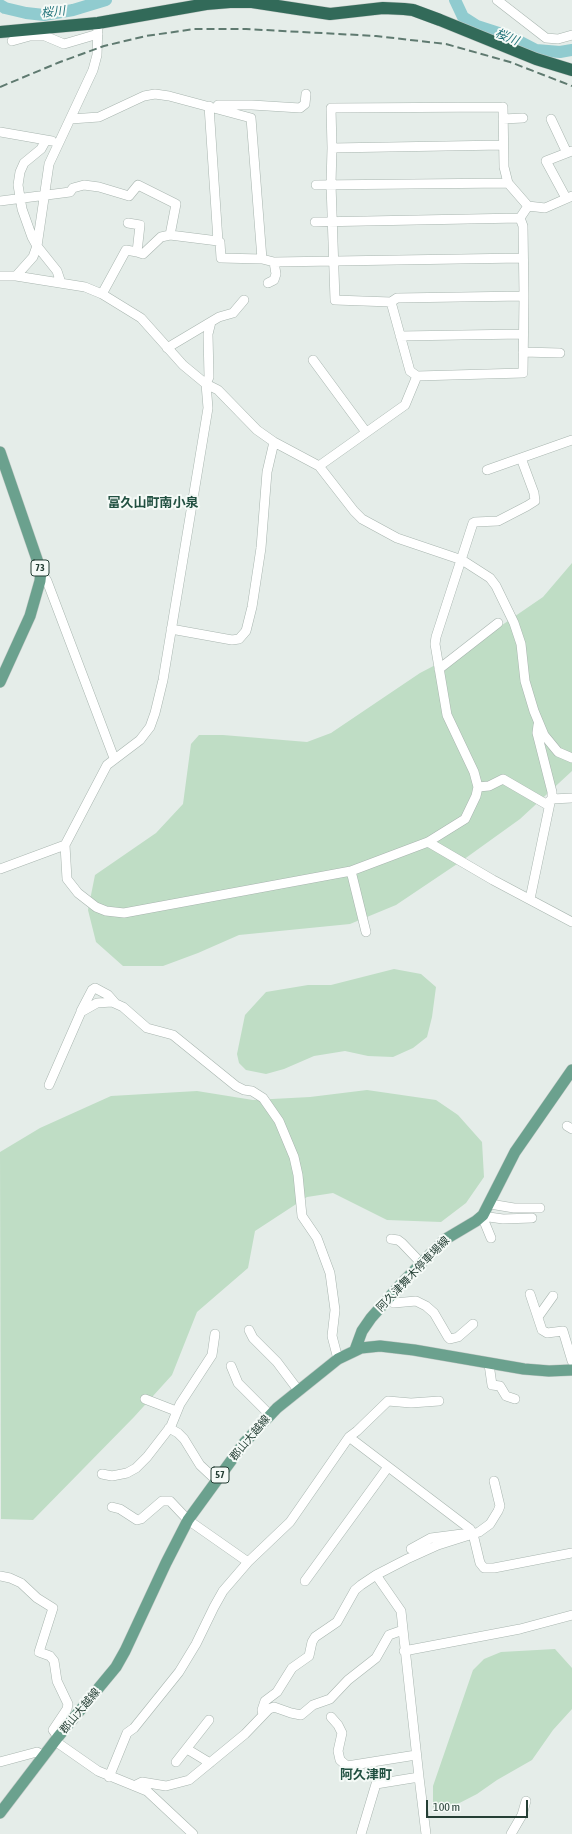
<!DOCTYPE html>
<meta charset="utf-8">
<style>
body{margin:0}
#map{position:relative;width:572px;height:1834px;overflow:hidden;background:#e5ede9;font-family:"Asap Condensed",sans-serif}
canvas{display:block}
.scale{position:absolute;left:426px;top:1800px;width:102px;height:18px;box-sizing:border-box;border:2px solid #253f35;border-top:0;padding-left:5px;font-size:12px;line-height:14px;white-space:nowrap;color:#253f35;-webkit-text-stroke:3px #f5faf7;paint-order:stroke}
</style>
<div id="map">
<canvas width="572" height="1834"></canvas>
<div class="scale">100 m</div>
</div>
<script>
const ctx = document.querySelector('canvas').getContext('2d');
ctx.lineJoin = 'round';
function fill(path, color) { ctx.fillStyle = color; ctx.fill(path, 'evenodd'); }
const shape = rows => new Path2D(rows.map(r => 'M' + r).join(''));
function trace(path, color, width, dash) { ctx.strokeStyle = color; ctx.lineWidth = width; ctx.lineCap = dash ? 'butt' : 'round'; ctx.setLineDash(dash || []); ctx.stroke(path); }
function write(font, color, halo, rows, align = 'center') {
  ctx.font = font + ' "Asap Condensed","Noto Sans JP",sans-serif'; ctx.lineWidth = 4; ctx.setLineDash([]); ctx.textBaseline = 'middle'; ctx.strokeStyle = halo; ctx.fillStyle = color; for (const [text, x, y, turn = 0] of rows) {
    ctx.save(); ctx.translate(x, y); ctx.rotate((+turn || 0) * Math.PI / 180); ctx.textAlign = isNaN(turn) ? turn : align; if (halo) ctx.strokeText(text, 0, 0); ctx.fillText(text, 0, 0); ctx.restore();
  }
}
const green = shape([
 [572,563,572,771,520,819,463,860,396,905,350,924,239,935,198,953,163,966,123,966,96,942,88,910,95,875,156,833,183,804,191,744,199,735,223,735,307,742,331,733,420,673,470,647,543,597],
 [394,969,421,974,436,987,432,1017,427,1037,413,1048,393,1057,368,1056,345,1051,314,1056,284,1069,266,1074,246,1070,239,1063,237,1054,245,1015,266,992,308,985,331,985],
 [367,1090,436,1100,458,1115,482,1142,484,1177,466,1203,441,1222,387,1220,333,1193,307,1197,255,1231,248,1268,197,1312,172,1375,134,1417,33,1520,1,1519,0,1152,40,1128,111,1096,197,1091,253,1100,310,1097],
 [555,1649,572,1668,572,1709,553,1730,532,1760,497,1780,477,1794,442,1812,433,1807,433,1786,473,1670,484,1659,501,1652]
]);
const river = shape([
 [455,0,463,17,477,26,511,37,536,50,560,52,572,50],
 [0,5,5,8,26,13,44,15,73,10,106,0]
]);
const minor = shape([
 [497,0,546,38,558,39,572,35],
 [12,41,30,36,45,36,64,44,98,34],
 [218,105,252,105,300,108,305,104,306,94],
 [503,107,504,167,508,183,528,206,520,218,523,226,524,296,523,373,417,376,410,371,391,302,335,300,331,184,332,148,331,108,503,107],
 [71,119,99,117,144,96,155,94,169,96,251,118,262,259,274,262,522,258],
 [503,119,523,118],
 [551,119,567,153],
 [0,132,52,141],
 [46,140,41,149,24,163,20,172,18,185,22,209,32,237,37,246,57,271,61,283],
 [332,148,503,145],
 [316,185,508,183],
 [566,198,546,161,572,151],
 [0,201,70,192,73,188,84,185,99,187,129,196,138,185,176,204,170,235],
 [528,206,545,208,572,196],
 [315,222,520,218],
 [218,241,220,242,221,258,262,259],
 [137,252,143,254,161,237,170,235,218,241,209,106],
 [0,276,16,276,85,287,102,294,141,318,183,365,206,384,218,390,257,430,274,442,319,466,354,511,362,519,397,538,462,560,490,578,496,586,514,623,521,644,525,681,534,711,544,735,558,752,572,758],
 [16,276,33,257,37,246,49,164,93,70,97,55,98,23],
 [268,283,274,280,276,274,274,262],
 [102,294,126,250,137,252,140,225,128,223],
 [391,302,397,298,524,296],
 [211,322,208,334,209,377,206,384,208,408,163,680,155,713,150,727,140,740,107,765,65,845,67,879,78,893,96,907,106,911,124,913,351,871,428,842,465,819,476,796,478,787,474,772,447,715,435,644,436,637,473,523,475,522,498,521,527,506,535,501,534,493,521,458],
 [400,336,523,334],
 [167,348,219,317,233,313,244,300],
 [523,352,560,353],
 [313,360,366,432],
 [319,466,405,405,417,376],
 [487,470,572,440],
 [41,571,47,581,114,758],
 [171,629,232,640,239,639,246,631,252,607,261,548,267,472,274,442],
 [439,669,498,623],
 [538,725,537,733,552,792,552,799],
 [478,787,489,786,503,779,546,804,552,799,572,798],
 [428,842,493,880,572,922],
 [0,869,65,845],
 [351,871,366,932],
 [530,899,550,803],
 [81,1011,92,990,95,988,108,995,115,1003],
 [49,1085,81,1012,97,1003,112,1002,123,1007,147,1028,173,1035,236,1086,244,1090,252,1091,263,1098,279,1121,294,1157,298,1175,302,1216,317,1238,330,1273,335,1310,332,1336,338,1359],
 [567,1126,572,1129],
 [490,1204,514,1208,540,1208],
 [482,1216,503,1219,532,1218],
 [482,1216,491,1238],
 [391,1239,398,1240,402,1243,422,1264],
 [530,1294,542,1330,547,1333,563,1331,572,1361],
 [387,1300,394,1303,416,1301,426,1306,434,1313,448,1337,450,1339,458,1337,473,1324],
 [538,1317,553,1296],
 [249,1330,253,1338,277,1362,298,1390],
 [489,1364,492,1385,500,1386,506,1396,515,1399],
 [231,1366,238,1383,269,1414],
 [145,1399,176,1411],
 [169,1428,178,1433,184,1439,200,1465,216,1480],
 [349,1437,357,1431,388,1401,411,1403,439,1401],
 [102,1474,112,1476,127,1473,136,1468,147,1457,171,1426,180,1404,212,1355,215,1334],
 [112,1507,120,1509,137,1520,141,1519,162,1501,170,1501,188,1520,248,1562],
 [411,1549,431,1538,462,1534],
 [0,1576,10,1578,21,1583,37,1598,53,1608,39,1652,50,1656,54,1661,57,1681,68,1704,67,1709,53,1730,58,1737],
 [305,1581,388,1467],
 [404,1651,520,1629,572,1615],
 [263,1715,262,1710,265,1701,277,1692,292,1668,309,1656,312,1642,315,1637,337,1622,355,1590,361,1585,376,1575],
 [331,1717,338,1725,342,1733,338,1751,340,1760,347,1766,416,1755],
 [55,1741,98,1771,147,1791,193,1834],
 [187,1749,210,1763],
 [0,1762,37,1752,43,1756],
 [176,1762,209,1720],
 [109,1777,127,1733,134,1728,179,1672,196,1644,214,1607,223,1591,248,1562,290,1522,349,1437,470,1529,473,1534,480,1563,484,1568,494,1568,572,1553],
 [419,1777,426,1834],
 [136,1785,142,1782,166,1786,189,1780,245,1734,269,1709,274,1707,291,1713,301,1715,313,1705,330,1699,348,1680,376,1658,389,1635,403,1630],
 [361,1834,376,1784,419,1777,401,1611,376,1575,407,1559,438,1545,479,1532,490,1524,498,1511,500,1506,494,1481],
 [511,1834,522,1815,526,1801]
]);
const major = shape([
 [0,452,41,571,40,581,30,616,0,682],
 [355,1350,362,1331,371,1318,401,1284,444,1240,476,1221,483,1215,515,1152,572,1070],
 [0,1813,58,1737,116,1667,125,1651,166,1563,188,1520,244,1443,277,1408,338,1359,361,1348,380,1346,414,1350,524,1369,549,1371,572,1370]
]);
const highway = shape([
 [0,32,98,23,206,4,230,2,252,2,330,14,383,8,404,9,413,10,440,20,536,59,572,70]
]);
const rail = shape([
 [0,87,60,62,104,46,146,36,194,29,246,29,376,36,446,44,510,62,572,86]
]);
const shields = [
 [40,568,18],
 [220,1475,18]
];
const shieldNames = [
 ["73",40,568],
 ["57",220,1475]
];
const streetNames = [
 ["阿久津舞木停車場線",413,1274,-46],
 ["郡山大越線",250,1438,-50],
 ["郡山大越線",80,1711,-50]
];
const waterNames = [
 ["桜川",53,12,-6],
 ["桜川",507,37,22]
];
const quarterNames = [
 ["富久山町南小泉",153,503],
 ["阿久津町",366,1775]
];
fill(green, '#bfddc5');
trace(river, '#90cbcf', 12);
trace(minor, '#a8b5af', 10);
trace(major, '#c2c9c6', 12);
trace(highway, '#c2c9c6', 13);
trace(minor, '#fff', 9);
trace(major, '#6ba18e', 11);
trace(highway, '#326a59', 12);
trace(rail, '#5f7a70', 2, [8, 4]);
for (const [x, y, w] of shields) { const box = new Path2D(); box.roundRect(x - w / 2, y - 8, w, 16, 3); ctx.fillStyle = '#f5faf7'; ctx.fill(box); trace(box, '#253f35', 1); }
write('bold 10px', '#253f35', null, shieldNames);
write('11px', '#253f35', '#f5faf7', streetNames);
write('italic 12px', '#217279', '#f5faf7', waterNames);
write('bold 13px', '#215041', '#f5faf7', quarterNames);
</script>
